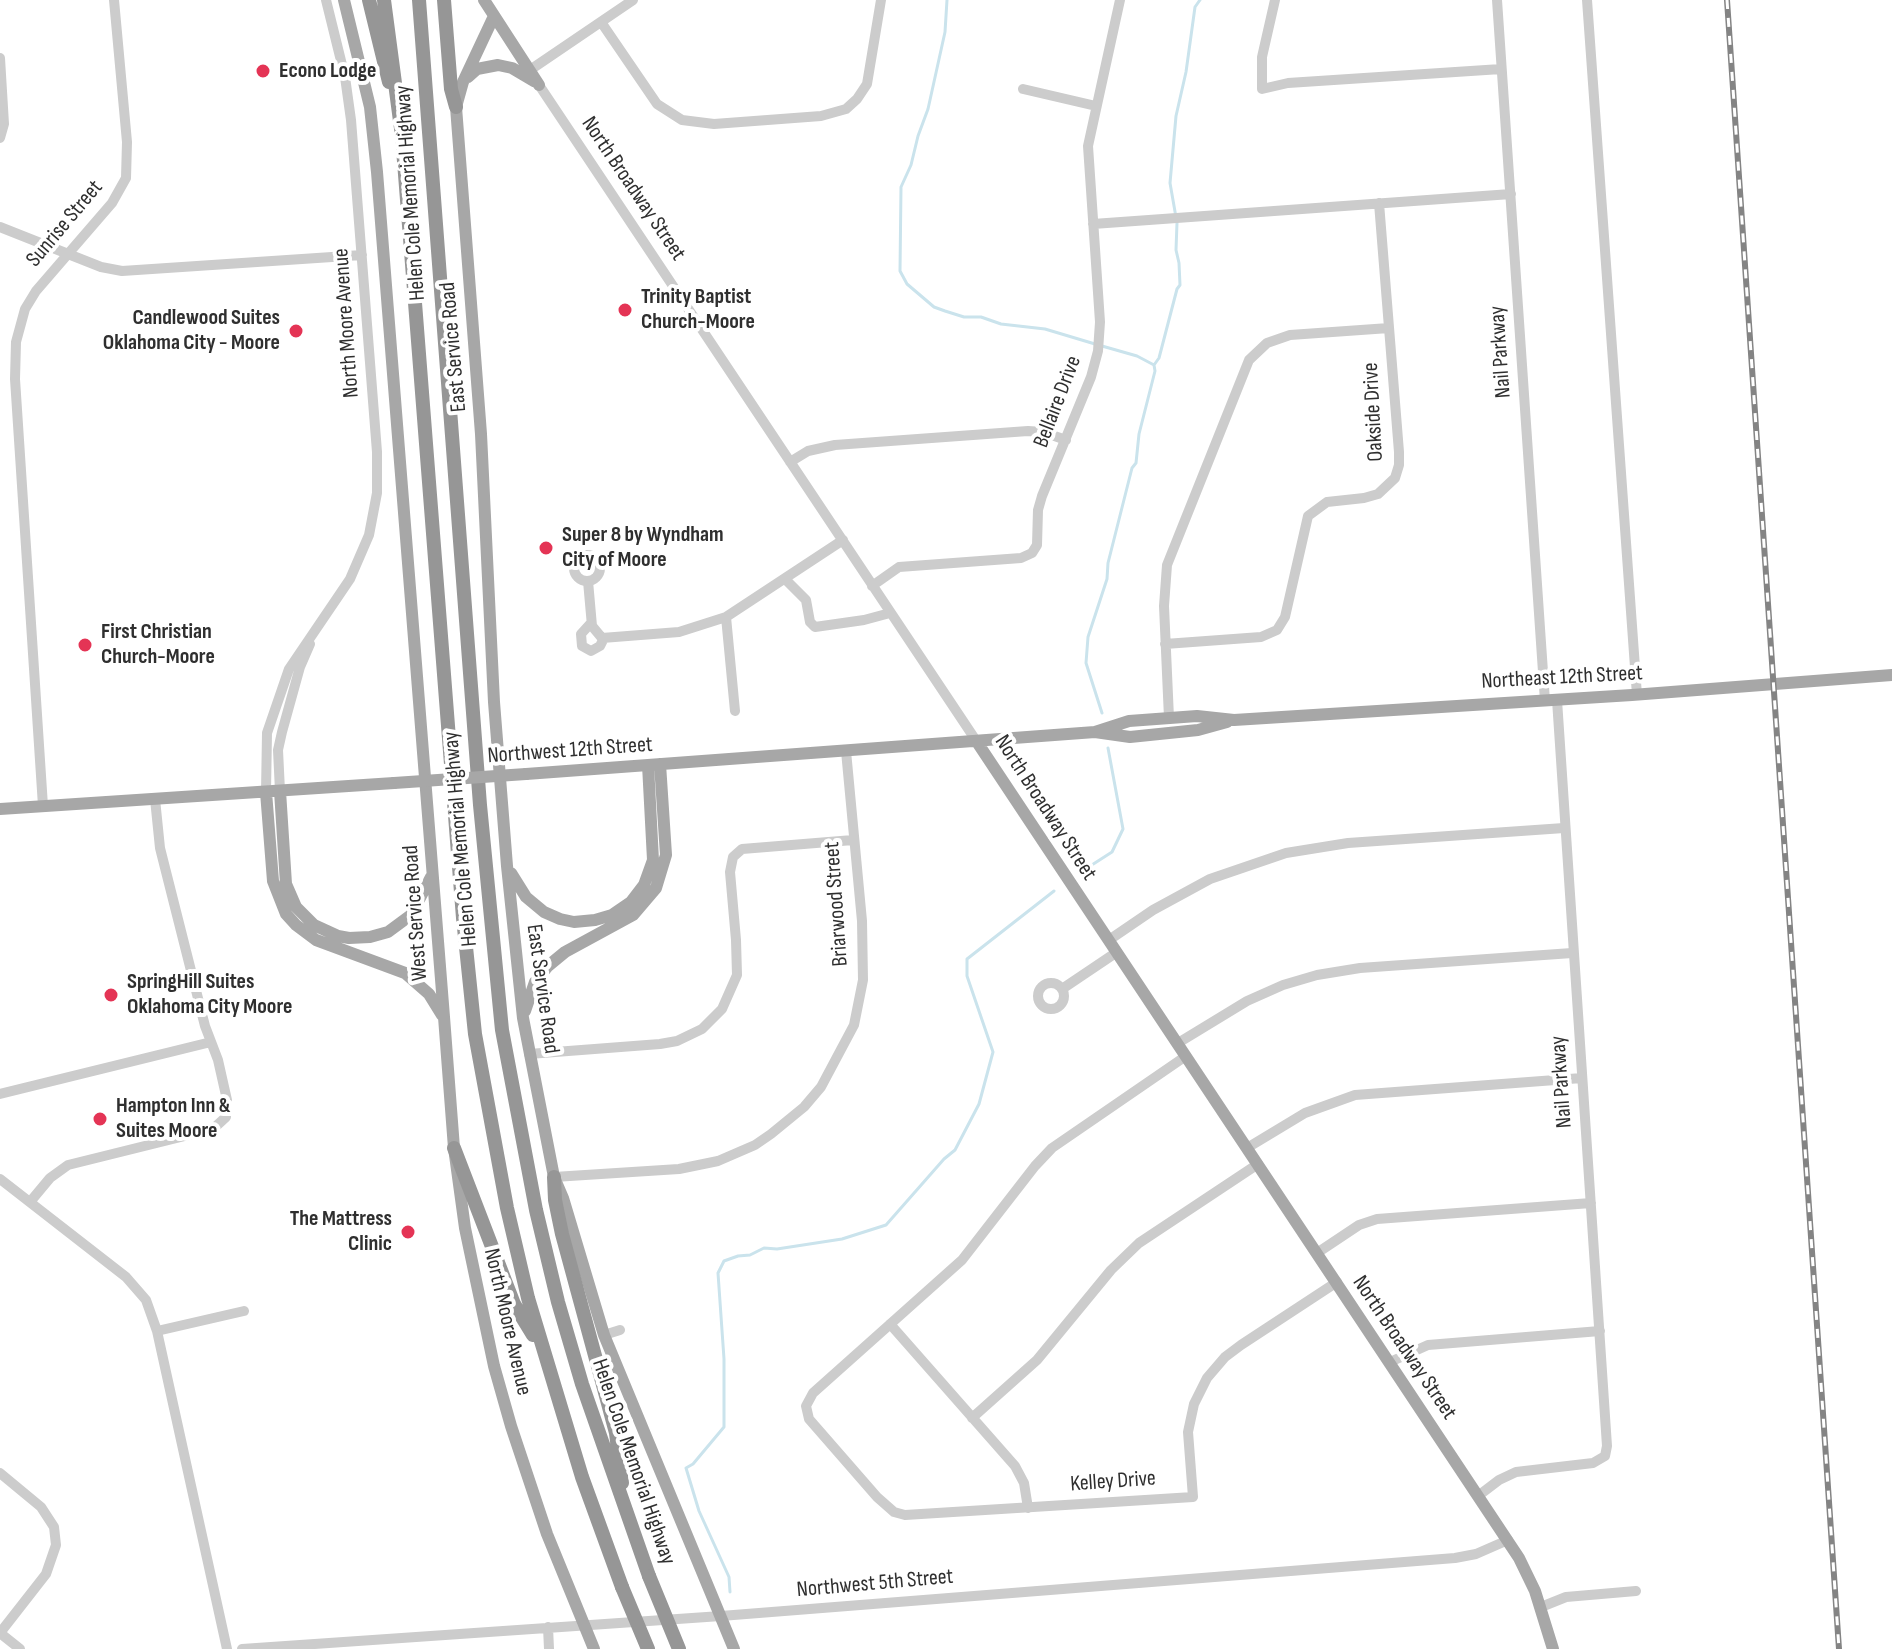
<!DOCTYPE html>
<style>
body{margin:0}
canvas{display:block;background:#fff}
</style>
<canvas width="1892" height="1649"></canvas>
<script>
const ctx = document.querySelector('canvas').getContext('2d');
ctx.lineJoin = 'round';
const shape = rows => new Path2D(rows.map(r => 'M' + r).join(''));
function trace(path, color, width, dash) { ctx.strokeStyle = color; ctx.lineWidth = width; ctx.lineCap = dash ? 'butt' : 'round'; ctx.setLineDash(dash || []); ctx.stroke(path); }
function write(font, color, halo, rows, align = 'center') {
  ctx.font = font + ' "Sofia Sans Condensed",sans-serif'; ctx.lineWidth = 8; ctx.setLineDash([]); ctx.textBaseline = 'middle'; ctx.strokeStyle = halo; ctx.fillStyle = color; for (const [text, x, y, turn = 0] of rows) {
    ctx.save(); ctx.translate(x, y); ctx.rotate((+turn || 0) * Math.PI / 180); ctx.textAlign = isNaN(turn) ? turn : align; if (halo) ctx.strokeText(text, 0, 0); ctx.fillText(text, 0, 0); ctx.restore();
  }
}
const stream = shape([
 [947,0,945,32,928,109,918,136,911,165,901,187,900,271,907,284,934,307,945,311,964,317,981,317,1001,324,1045,329,1095,344],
 [1102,346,1137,356,1154,365],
 [1102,713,1086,663,1088,637,1107,579,1108,563,1132,468,1136,463,1139,434,1155,371,1154,365,1159,358,1177,289,1180,285,1179,263,1176,250,1177,223,1170,183,1176,116,1186,72,1195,7,1200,0],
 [1084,870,1112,852,1123,829,1108,748],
 [730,1592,729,1577,699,1511,686,1468,693,1464,724,1427,724,1359,718,1273,724,1261,738,1256,750,1255,764,1248,777,1249,842,1239,886,1225,944,1159,955,1150,979,1104,993,1052,967,976,967,959,1054,891]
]);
const minor = shape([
 [1275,0,1262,57,1262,89,1288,83,1501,69],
 [1497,0,1545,701],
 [1587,0,1637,695],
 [601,22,657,104,682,120,714,124,821,116,846,109,857,99,867,84,881,0],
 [0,58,4,124,0,138],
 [530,70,633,0],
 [539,85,977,742],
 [1023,89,1096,106],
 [1093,224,1511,194],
 [0,227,101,267,122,271,362,255],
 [790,462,808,451,835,445,1028,431,1043,432,1066,440],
 '574 568a13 13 0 1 1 26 0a13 13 0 1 1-26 0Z',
 [785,579,806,600,810,622,815,627,864,620,890,613],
 [588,581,592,626,602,638,679,632,726,617,843,540],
 [872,586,899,567,1021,558,1032,553,1037,545,1038,510,1042,496,1091,377,1098,351,1100,322,1088,146,1120,0],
 [726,617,735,711],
 [591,623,581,634,582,646,591,651,600,646,604,638],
 [1165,644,1261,637,1277,630,1285,617,1308,516,1327,502,1364,498,1378,494,1395,478,1399,465,1399,452,1379,203],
 [1169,718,1164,606,1167,565,1249,360,1267,343,1290,335,1389,328],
 [280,791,278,750,282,732,300,667,310,644],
 [266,792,267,733,289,669,350,579,369,535,377,493,377,452,351,120,345,77,326,0],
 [43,806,15,379,16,342,25,309,36,291,112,203,126,178,127,142,114,0],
 [1109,940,1153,910,1210,879,1286,853,1348,843,1564,828],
 '1038 996a13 13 0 1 1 26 0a13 13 0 1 1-26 0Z',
 [1062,989,1117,952],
 [1178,1043,1247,1001,1283,985,1317,975,1360,968,1572,953],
 [529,1054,660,1044,677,1041,702,1029,722,1009,737,975,736,940,730,872,733,857,742,849,853,840],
 [1186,1056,1052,1148,1035,1166,962,1260,813,1393,806,1406,809,1419,877,1497,894,1512,905,1515,1193,1497,1188,1432,1194,1404,1207,1378,1225,1357,1241,1345,1337,1282],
 [0,1094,211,1042],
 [1247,1148,1305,1113,1355,1095,1582,1078],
 [554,1177,679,1169,718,1161,755,1145,771,1134,804,1107,821,1087,854,1025,863,980,862,921,846,751],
 [0,1179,126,1277,146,1300,157,1331,227,1649],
 [30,1202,50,1178,68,1165,213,1129,226,1117,227,1100,218,1060,205,1026,160,848,155,799],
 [1317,1253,1359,1225,1377,1219,1591,1203],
 [890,1324,1015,1466,1024,1483,1028,1508],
 [157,1331,244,1311],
 [604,1335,620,1330],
 [1390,1362,1428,1345,1600,1331],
 [972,1418,1037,1360,1111,1270,1139,1243,1258,1164],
 [0,1473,41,1507,54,1527,56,1545,46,1574,0,1633],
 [1478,1496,1499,1480,1516,1472,1593,1463,1605,1456,1607,1446,1557,700],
 [1541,1607,1566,1597,1636,1591],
 [548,1627,549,1649],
 [0,1633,20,1649],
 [242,1649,721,1616,1455,1558,1476,1554,1508,1540]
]);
const major = shape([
 [344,0,370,107,377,172,444,1017,454,1148,465,1228,494,1366,511,1426,547,1534,594,1649],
 [484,0,539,85],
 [494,16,463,82,456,107,481,434,494,702,507,866,523,1018,554,1177,563,1198,604,1335,734,1649],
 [468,77,477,69,498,65,512,68,534,81],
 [1095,732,1129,721,1197,716,1234,720,1632,695,1892,675],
 [977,742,1519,1558,1535,1591,1553,1649],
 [526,774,1095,732,1130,737,1198,730,1227,722],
 [280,791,286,884,296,907,314,925,338,936,349,938,370,937,388,932,411,915,431,877],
 [266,792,273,881,286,914,296,925,316,940,405,973,429,994,442,1015],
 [0,809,394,783],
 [511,873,526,897,544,912,560,919,574,922,595,920,612,915,631,902,644,885,653,860,648,765],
 [525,1011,535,982,548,966,565,952,633,915,656,888,666,855,660,764]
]);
const highway = shape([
 [369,0,389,82],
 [384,0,402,136,463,918,475,1034,507,1208,528,1298,582,1477,622,1587],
 [419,0,480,805,502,1030,536,1210,558,1302,582,1384,649,1576],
 [444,0,451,89,456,107],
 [454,1148,514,1304,533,1335],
 [554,1177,555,1200,562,1234,616,1433,622,1483]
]);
const rail = shape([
 [1727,0,1839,1649]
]);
const majorBridge = shape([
 [394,783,526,774]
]);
const highwayBridge = shape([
 [649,1576,679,1649],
 [622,1587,648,1649]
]);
const markers = [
 [263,71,8,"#e43455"],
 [625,310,8,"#e43455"],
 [296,331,8,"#e43455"],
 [546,548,8,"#e43455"],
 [85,645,8,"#e43455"],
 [111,995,8,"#e43455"],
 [100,1119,8,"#e43455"],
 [408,1232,8,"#e43455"]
];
const poiNames = [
 ["Econo Lodge",279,71],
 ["Trinity Baptist",641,297],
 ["Church-Moore",641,322],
 ["Candlewood Suites",280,318,"right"],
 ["Oklahoma City - Moore",280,343,"right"],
 ["Super 8 by Wyndham",562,535],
 ["City of Moore",562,560],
 ["First Christian",101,632],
 ["Church-Moore",101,657],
 ["SpringHill Suites",127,982],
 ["Oklahoma City Moore",127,1007],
 ["Hampton Inn &",116,1106],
 ["Suites Moore",116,1131],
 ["The Mattress",392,1219,"right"],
 ["Clinic",392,1244,"right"]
];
const streetNames = [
 ["North Broadway Street",633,189,56],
 ["Helen Cole Memorial Highway",411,193,-94],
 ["Sunrise Street",65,224,-50],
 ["North Moore Avenue",347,323,-94],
 ["East Service Road",454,347,-95],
 ["Nail Parkway",1501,352,-94],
 ["Bellaire Drive",1058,402,-69],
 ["Oakside Drive",1374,412,-93],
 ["Northeast 12th Street",1562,678,-3],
 ["Northwest 12th Street",570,751,-4],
 ["North Broadway Street",1045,808,57],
 ["Helen Cole Memorial Highway",461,839,-95],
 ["Briarwood Street",837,904,-94],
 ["West Service Road",416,913,-94],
 ["East Service Road",542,989,82],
 ["Nail Parkway",1562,1082,-94],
 ["North Moore Avenue",507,1322,77],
 ["North Broadway Street",1404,1348,56],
 ["Helen Cole Memorial Highway",633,1462,71],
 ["Kelley Drive",1113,1482,-4],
 ["Northwest 5th Street",875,1584,-5]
];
trace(stream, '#cae3ec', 3);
trace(minor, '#ccc', 10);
trace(major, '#a7a7a7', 12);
trace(highway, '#969696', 14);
trace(rail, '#848484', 6);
trace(rail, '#fff', 3, [9]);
trace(majorBridge, '#a7a7a7', 12);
trace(highwayBridge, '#969696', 14);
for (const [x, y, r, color] of markers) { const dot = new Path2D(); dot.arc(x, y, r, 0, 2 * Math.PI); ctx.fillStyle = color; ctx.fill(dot); trace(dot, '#fff', 3); }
write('bold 22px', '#2f2f2f', '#fff', poiNames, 'left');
write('22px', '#2f2f2f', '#fff', streetNames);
</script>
